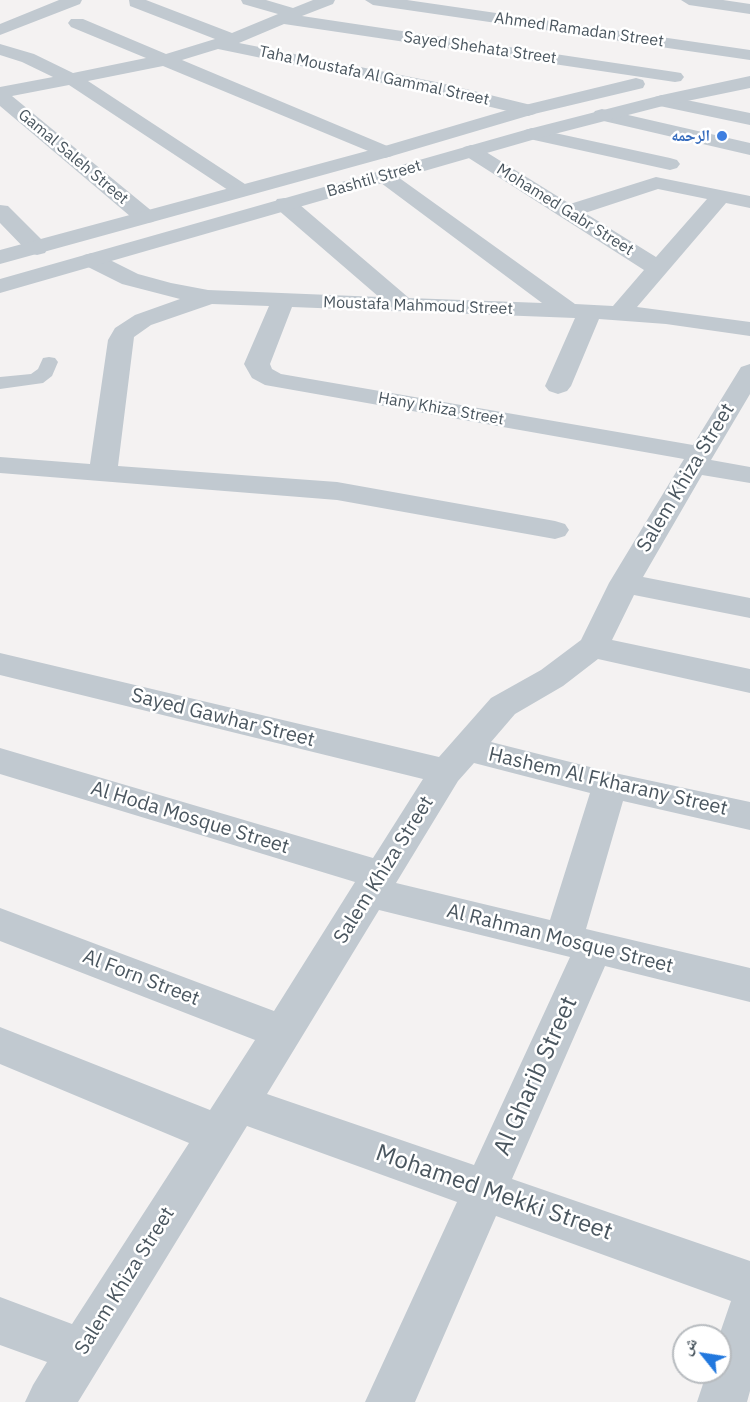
<!DOCTYPE html>
<meta charset="utf-8">
<style>
body{margin:0}
#map{position:relative;width:750px;height:1402px;overflow:hidden;background:#f4f2f2;font-family:"IBM Plex Sans","Noto Naskh Arabic",sans-serif}
canvas{display:block}
.north{position:absolute;left:672px;top:1324px;width:60px;height:60px;box-sizing:border-box;background:#fff;border:2px solid #b7bbbf;border-radius:50%;rotate:300deg;font-size:16px;font-weight:700;line-height:24px;text-align:center;color:#4a565f}
.north::after{content:'';display:block;margin:auto;width:21px;height:27px;background:#2278de;clip-path:polygon(50% 0,100% 100%,50% 72%,0 100%)}
</style>
<div id="map">
<canvas width="750" height="1402"></canvas>
<div class="north">ش</div>
</div>
<script>
const ctx = document.querySelector('canvas').getContext('2d');
ctx.lineJoin = 'round';
const shape = rows => new Path2D(rows.map(r => 'M' + r).join(''));
function fill(path, color) { ctx.fillStyle = color; ctx.fill(path, 'evenodd'); }
function trace(path, color, width, dash) { ctx.strokeStyle = color; ctx.lineWidth = width; ctx.lineCap = dash ? 'butt' : 'round'; ctx.setLineDash(dash || []); ctx.stroke(path); }
function write(font, color, halo, rows, align = 'center') {
  ctx.font = font + ' "IBM Plex Sans","Noto Naskh Arabic",sans-serif'; ctx.lineWidth = 5; ctx.setLineDash([]); ctx.textBaseline = 'middle'; ctx.strokeStyle = halo; ctx.fillStyle = color; for (const [text, x, y, turn = 0] of rows) {
    ctx.save(); ctx.translate(x, y); ctx.rotate((+turn || 0) * Math.PI / 180); ctx.textAlign = isNaN(turn) ? turn : align; if (halo) ctx.strokeText(text, 0, 0); ctx.fillText(text, 0, 0); ctx.restore();
  }
}
const service = shape([
 [49,357,55,358,58,362,52,376,43,383,0,389,0,377,31,374,38,369,43,358,49,357]
]);
const minor = shape([
 [59,0,82,0,80,4,0,35,0,24,59,0],
 [129,0,146,0,232,33,278,14,243,4,241,0,266,0,293,8,313,0,335,0,333,4,302,16,675,72,681,73,684,77,681,81,675,82,284,24,239,43,441,83,535,106,538,110,535,114,528,116,441,95,218,49,182,60,392,148,395,152,392,156,385,158,163,66,88,81,248,186,251,190,248,194,241,196,234,194,69,85,12,96,153,212,156,217,153,222,145,223,137,222,0,106,0,87,53,77,22,62,0,55,0,44,34,54,73,73,146,58,71,27,68,23,71,19,83,19,166,54,215,39,130,6,129,0],
 [365,0,407,0,750,50,750,60,373,5,365,0],
 [681,0,723,0,750,4,750,14,689,5,681,0],
 [662,95,750,113,750,125,655,105,653,101,655,97,662,95],
 [602,109,750,143,750,155,595,119,592,115,595,111,602,109],
 [532,128,670,158,677,160,680,164,677,168,670,170,525,138,522,134,525,130,532,128],
 [471,145,478,147,570,204,656,177,750,196,750,208,726,203,637,307,750,322,750,336,666,324,599,319,571,386,567,391,558,394,549,391,545,386,575,318,292,307,270,364,272,369,281,374,693,445,741,367,750,364,750,394,711,460,750,467,750,483,702,475,643,577,750,598,750,618,634,595,612,640,750,669,750,693,598,659,563,686,515,714,491,742,610,772,750,802,750,830,623,801,586,929,750,968,750,1002,605,966,512,1179,750,1261,750,1391,747,1402,697,1402,707,1372,720,1372,719,1336,731,1301,496,1216,415,1402,365,1402,457,1202,247,1126,78,1402,25,1402,33,1385,47,1362,0,1345,0,1297,72,1324,189,1143,0,1064,0,1027,210,1110,255,1040,0,941,0,908,274,1011,355,882,0,774,0,748,373,858,423,779,0,675,0,653,439,757,491,698,541,670,581,640,609,583,684,459,265,385,252,378,244,364,269,306,212,304,151,325,134,337,118,466,337,482,555,521,565,524,569,530,565,536,555,539,337,500,0,473,0,457,90,464,108,340,115,328,135,315,180,299,122,284,84,265,81,260,84,255,92,253,100,255,138,274,171,283,208,290,379,297,277,209,274,204,277,199,285,198,293,199,409,298,542,303,377,180,374,176,377,172,384,170,391,172,575,304,613,306,644,270,464,155,461,151,464,147,471,145],
 [658,189,707,199,656,257,585,213,658,189],
 [474,763,590,793,550,920,396,883,458,781,474,763],
 [379,910,570,957,474,1165,267,1094,379,910],
 [0,205,8,206,45,243,48,248,45,253,37,255,29,253,0,223,0,205]
]);
const tertiary = shape([
 [750,76,750,88,663,106,539,138,0,293,0,279,525,130,662,95,750,76],
 [636,78,643,80,645,84,643,88,534,114,392,156,0,264,0,250,378,148,521,106,636,78]
]);
const markers = [
 [722,136,6,"#3f7fe0"]
];
const farStreetnames = [
 ["Ahmed Ramadan Street",579,30,8],
 ["Sayed Shehata Street",480,48,8],
 ["Taha Moustafa Al Gammal Street",374,76,12],
 ["Gamal Saleh Street",73,157,40],
 ["Bashtil Street",374,179,-16],
 ["Mohamed Gabr Street",565,210,32],
 ["Moustafa Mahmoud Street",418,306,2],
 ["Hany Khiza Street",441,409,10]
];
const farShopnames = [
 ["الرحمه",710,136]
];
const streetNames = [
 ["Salem Khiza Street",686,478,-59],
 ["Sayed Gawhar Street",223,718,14],
 ["Hashem Al Fkharany Street",608,782,13],
 ["Al Hoda Mosque Street",190,818,17],
 ["Salem Khiza Street",384,870,-58],
 ["Al Rahman Mosque Street",560,939,14],
 ["Al Forn Street",141,978,21],
 ["Salem Khiza Street",125,1281,-58]
];
const nearStreetnames = [
 ["Al Gharib Street",536,1076,-66],
 ["Mohamed Mekki Street",494,1193,19]
];
fill(service, '#c1c9d0');
fill(minor, '#c1c9d0');
fill(tertiary, '#c1c9d0');
for (const [x, y, r, color] of markers) { const dot = new Path2D(); dot.arc(x, y, r, 0, 2 * Math.PI); ctx.fillStyle = color; ctx.fill(dot); trace(dot, '#fff', 2); }
write('16px', '#4a565f', '#fff', farStreetnames);
write('bold 16px', '#366cbe', '#fff', farShopnames, 'right');
write('20px', '#4a565f', '#fff', streetNames);
write('24px', '#4a565f', '#fff', nearStreetnames);
</script>
